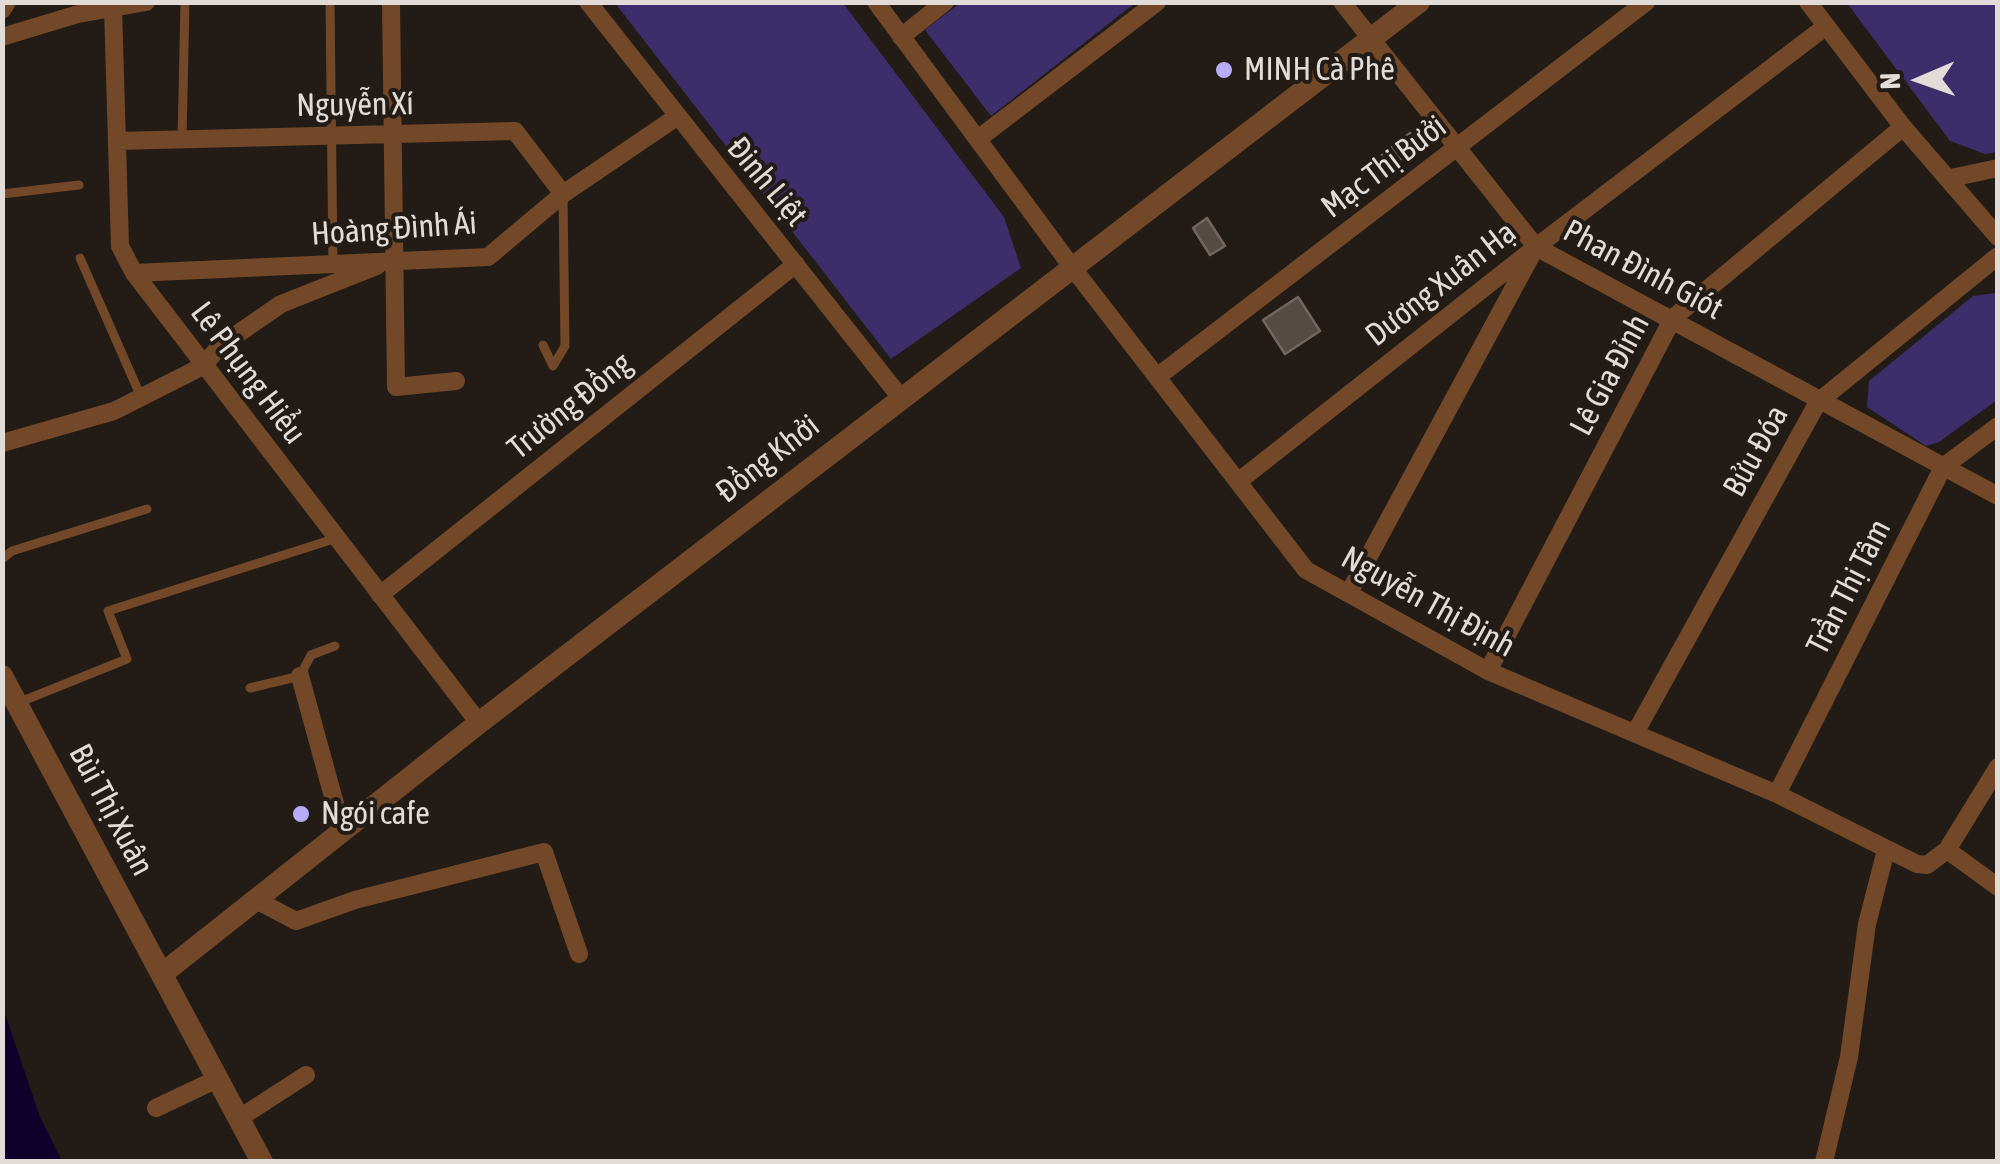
<!DOCTYPE html>
<meta charset="utf-8">
<style>
body{margin:0}
#map{position:relative;width:2000px;height:1164px;overflow:hidden;background:#231b15;font-family:"Asap Condensed",sans-serif}
canvas{display:block}
.frame{position:absolute;inset:0;border:5px solid #e2dcd8;pointer-events:none}
.north{position:absolute;left:1870px;top:30px;width:100px;height:100px;-webkit-text-stroke:8px #231b15;paint-order:stroke;rotate:268deg;font-size:28px;font-weight:700;line-height:40px;text-align:center;color:#e2dcd8}
.north::after{content:'';display:block;margin:auto;width:35px;height:45px;background:#e2dcd8;clip-path:polygon(50% 0,100% 100%,50% 72%,0 100%)}
</style>
<div id="map">
<canvas width="2000" height="1164"></canvas>
<div class="frame"></div>
<div class="north">N</div>
</div>
<script>
const ctx = document.querySelector('canvas').getContext('2d');
ctx.lineJoin = 'round';
function fill(path, color) { ctx.fillStyle = color; ctx.fill(path, 'evenodd'); }
const shape = rows => new Path2D(rows.map(r => 'M' + r).join(''));
function trace(path, color, width, dash) { ctx.strokeStyle = color; ctx.lineWidth = width; ctx.lineCap = dash ? 'butt' : 'round'; ctx.setLineDash(dash || []); ctx.stroke(path); }
function write(font, color, halo, rows, align = 'center') {
  ctx.font = font + ' "Asap Condensed",sans-serif'; ctx.lineWidth = 8; ctx.setLineDash([]); ctx.textBaseline = 'middle'; ctx.strokeStyle = halo; ctx.fillStyle = color; for (const [text, x, y, turn = 0] of rows) {
    ctx.save(); ctx.translate(x, y); ctx.rotate((+turn || 0) * Math.PI / 180); ctx.textAlign = isNaN(turn) ? turn : align; if (halo) ctx.strokeText(text, 0, 0); ctx.fillText(text, 0, 0); ctx.restore();
  }
}
const green = shape([
 [615,3,843,3,1004,217,1021,268,891,359],
 [960,3,960,2,1135,3,991,116,925,30],
 [1847,3,1997,3,1997,152,1985,154,1950,141],
 [1996,293,1997,400,1939,442,1926,446,1867,407,1869,381,1973,296]
]);
const water = shape([
 [2,1005,40,1117,62,1161,3,1161]
]);
const building = shape([
 [1410,133,1419,145,1391,167,1382,155,1410,133],
 [1207,218,1225,246,1210,255,1193,228,1207,218],
 [1298,297,1320,331,1285,354,1263,320,1298,297]
]);
const service = shape([
 [330,2,333,265],
 [182,139,185,2],
 [2,194,79,185],
 [80,258,141,397],
 [543,345,553,366,565,346,563,197],
 [2,559,12,551,147,509],
 [250,688,300,676,311,655,335,646],
 [20,702,127,659,108,611,337,538]
]);
const minor = shape([
 [391,2,396,387,456,381],
 [588,2,901,398],
 [876,2,1072,267,1306,570,1488,671,1777,794,1917,864,1927,865,1947,850,1998,767],
 [1342,2,1536,247,1998,496],
 [1808,2,1903,127,1998,237],
 [113,7,120,246,134,273,479,723],
 [2,10,7,2],
 [2,37,78,14,146,2],
 [901,37,945,2],
 [978,139,1157,2],
 [117,141,515,131,563,194],
 [1951,178,1998,168],
 [134,273,488,257,563,194,675,118],
 [1157,377,1646,2],
 [2,443,114,411,203,366,220,346,281,304,377,266],
 [1239,481,1536,247,1825,27],
 [1349,593,1532,254],
 [380,595,796,264],
 [1488,671,1673,318,1903,127],
 [300,676,343,833],
 [1635,733,1818,402,1998,256],
 [1777,794,1943,467,1998,426],
 [1947,850,1998,887],
 [258,901,296,921,355,900,544,852,579,954],
 [156,1108,217,1079],
 [238,1119,306,1075],
 [1824,1162,1849,1057,1867,924,1886,850]
]);
const tertiary = shape([
 [2,676,262,1162],
 [162,974,479,723,1419,2]
]);
const markers = [
 [1224,70,10,"#b6acf8"],
 [301,814,10,"#b6acf8"]
];
const poiNames = [
 ["MINH Cà Phê",1244,70],
 ["Ngói cafe",321,814]
];
const streetNames = [
 ["Nguyễn Xí",355,105,-1],
 ["Mạc Thị Bưởi",1384,167,-37],
 ["Đinh Liệt",767,182,50],
 ["Hoàng Đình Ái",394,229,-4],
 ["Phan Đình Giót",1643,270,28],
 ["Dương Xuân Hạ",1441,284,-38],
 ["Lê Phụng Hiểu",248,373,53],
 ["Lê Gia Đỉnh",1610,375,-62],
 ["Trường Đồng",570,406,-39],
 ["Bửu Đóa",1756,451,-61],
 ["Đồng Khởi",768,459,-38],
 ["Trần Thị Tâm",1849,587,-63],
 ["Nguyễn Thị Định",1428,602,29],
 ["Bùi Thị Xuân",111,810,62]
];
fill(green, '#3b2e6b');
fill(water, '#0e012b');
fill(building, '#554b45');
trace(building, '#726760', 2.5);
trace(service, '#724828', 9);
trace(minor, '#724828', 18);
trace(tertiary, '#724828', 22);
for (const [x, y, r, color] of markers) { const dot = new Path2D(); dot.arc(x, y, r, 0, 2 * Math.PI); ctx.fillStyle = color; ctx.fill(dot); trace(dot, '#231b15', 4); }
write('32px', '#e2dcd8', '#231b15', poiNames, 'left');
write('32px', '#e2dcd8', '#231b15', streetNames);
</script>
